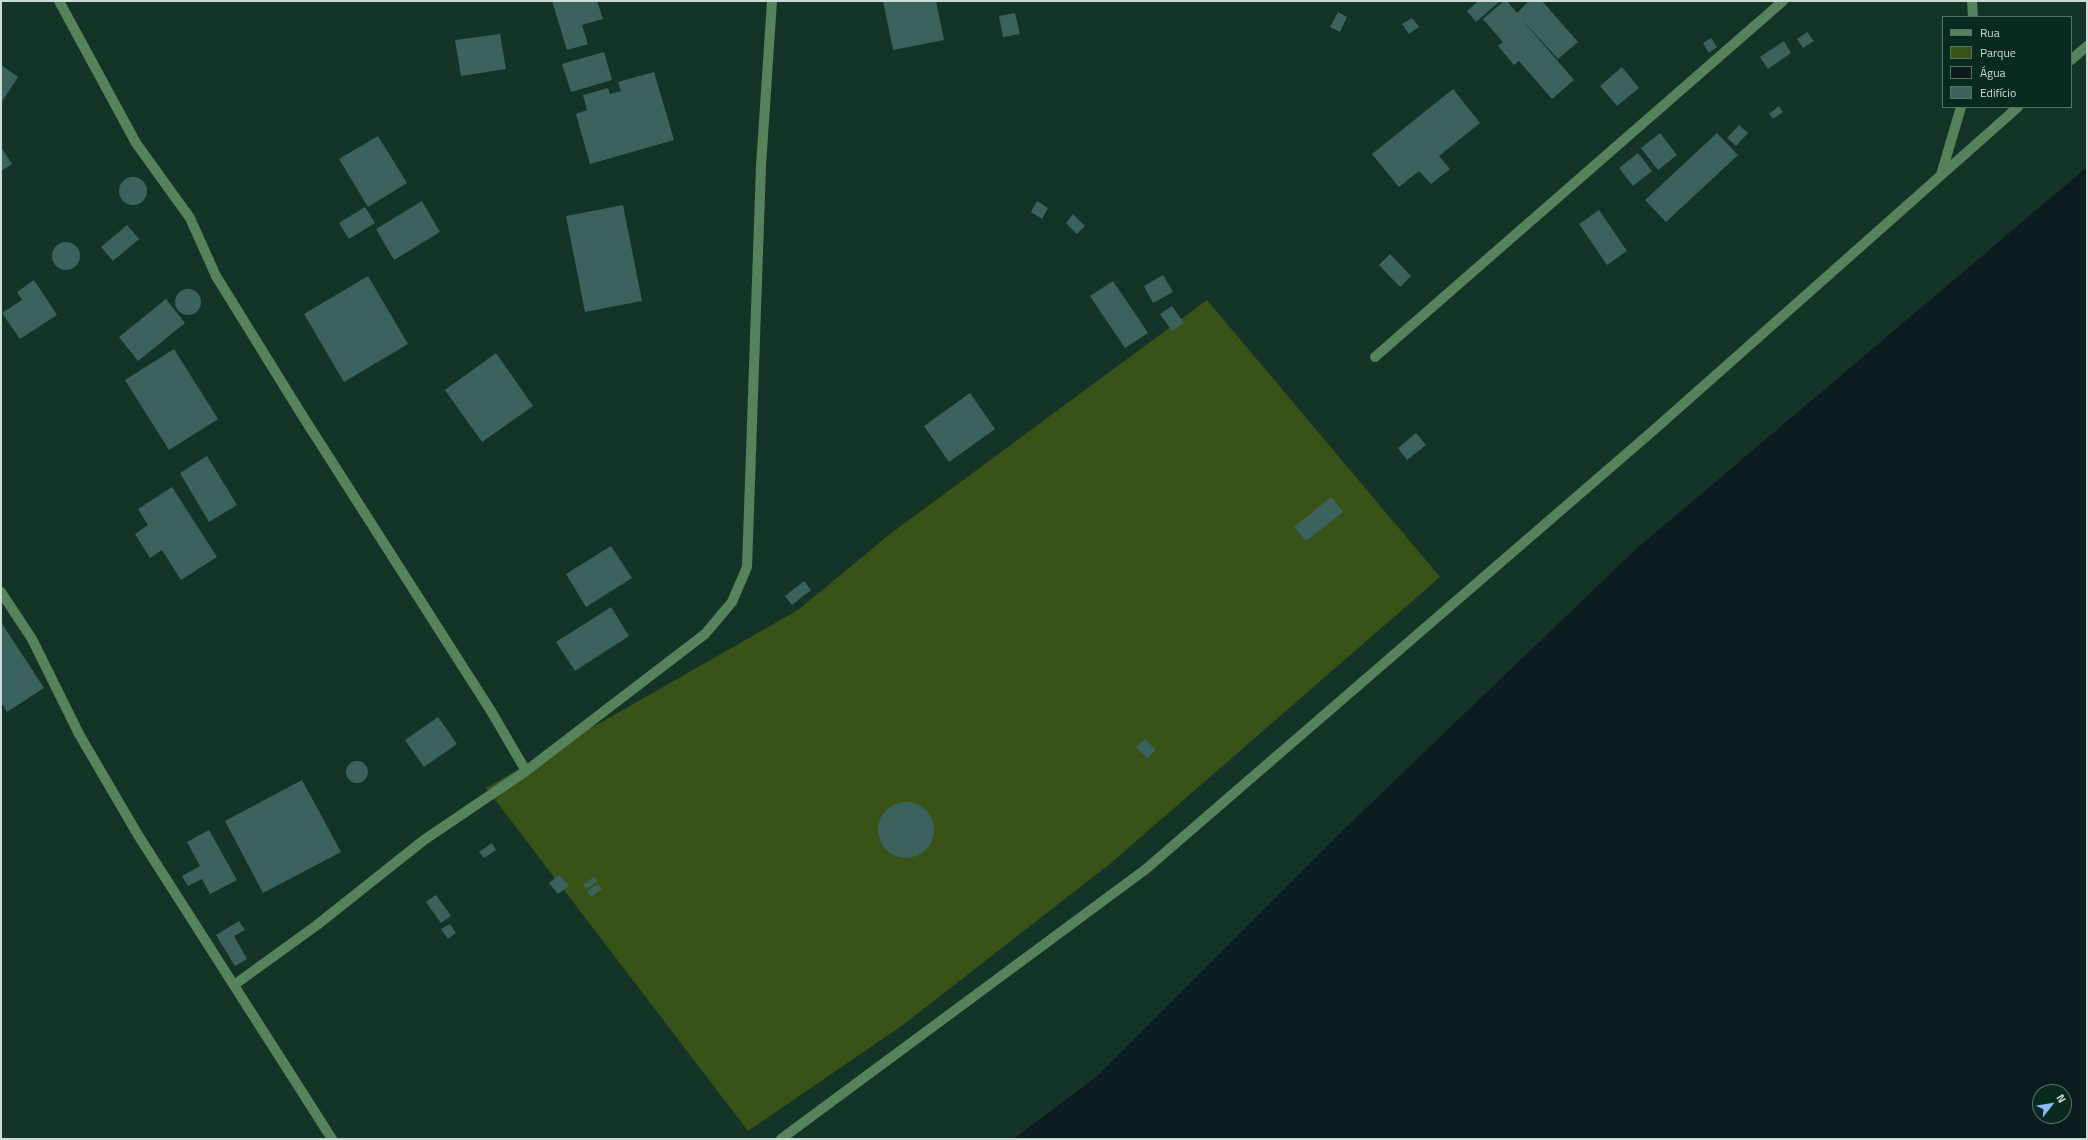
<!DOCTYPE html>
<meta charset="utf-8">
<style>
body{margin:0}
#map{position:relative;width:2088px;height:1140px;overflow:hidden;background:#153428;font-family:"Titillium Web",sans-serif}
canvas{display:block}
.frame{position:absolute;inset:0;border:2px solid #cbddd5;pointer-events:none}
.legend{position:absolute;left:1942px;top:16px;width:130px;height:92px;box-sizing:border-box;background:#092a1f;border:1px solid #577268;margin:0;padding:5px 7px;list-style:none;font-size:12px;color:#cbddd5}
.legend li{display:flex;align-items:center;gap:8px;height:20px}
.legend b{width:20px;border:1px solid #577268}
.north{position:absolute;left:2032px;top:1084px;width:40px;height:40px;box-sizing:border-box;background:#092a1f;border:1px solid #577268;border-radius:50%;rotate:59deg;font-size:11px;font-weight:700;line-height:16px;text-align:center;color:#cbddd5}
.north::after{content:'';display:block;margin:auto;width:14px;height:18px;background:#8cb9fc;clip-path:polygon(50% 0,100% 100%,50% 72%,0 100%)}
</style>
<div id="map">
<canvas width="2088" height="1140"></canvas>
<div class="frame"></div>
<ul class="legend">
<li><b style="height:5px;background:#56825c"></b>Rua</li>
<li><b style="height:11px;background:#395217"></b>Parque</li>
<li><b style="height:11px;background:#0d1d1f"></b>Água</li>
<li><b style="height:11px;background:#3c625d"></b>Edifício</li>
</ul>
<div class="north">N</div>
</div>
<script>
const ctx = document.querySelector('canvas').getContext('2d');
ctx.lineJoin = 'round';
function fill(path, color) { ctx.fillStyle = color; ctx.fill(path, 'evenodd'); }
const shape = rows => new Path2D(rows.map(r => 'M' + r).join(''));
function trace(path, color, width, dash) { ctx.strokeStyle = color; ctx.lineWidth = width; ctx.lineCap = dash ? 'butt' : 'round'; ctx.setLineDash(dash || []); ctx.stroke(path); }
const green = shape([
 [1207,300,1440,577,1111,863,903,1025,748,1131,486,788,798,610,890,534]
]);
const water = shape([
 [2087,167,2087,1139,1013,1139,1096,1077,1343,830,1635,550],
 [2040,1092,2064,1092,2064,1116,2040,1116]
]);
const building = shape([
 [552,1,597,1,603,19,582,25,588,44,567,50],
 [883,1,936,1,944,40,893,50],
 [1478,1,1500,1,1476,22,1467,11],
 [1504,1,1507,1,1517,13,1529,1,1542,1,1578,42,1558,59,1519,16,1574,80,1552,99,1519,61,1514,65,1498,46,1503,42,1483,19],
 [1338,12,1347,17,1340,32,1330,27],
 [1015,13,1020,34,1003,37,999,16],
 [1412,18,1419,27,1409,34,1402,24],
 [1807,32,1814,41,1803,48,1797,39],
 [500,34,506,69,461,76,455,40],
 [1711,38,1717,47,1709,53,1703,43],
 [1784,41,1791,53,1768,69,1760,57],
 [604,52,612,80,571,92,562,64],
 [1,65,18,77,1,103],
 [1622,67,1639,88,1617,106,1600,86],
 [654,72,674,140,590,164,576,114,587,110,583,95,608,88,610,94,621,91,618,82],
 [1453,89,1480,123,1439,156,1450,169,1431,184,1419,171,1399,187,1372,154],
 [1779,106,1783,112,1773,119,1769,114],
 [1739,125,1748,133,1736,146,1727,138],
 [1660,133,1677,155,1658,170,1641,148],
 [1717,133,1738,155,1666,222,1645,200],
 [378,136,407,183,368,207,339,159],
 [1,147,12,164,1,171],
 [1638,153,1652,171,1633,186,1619,168],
 '119 191a14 14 0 1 1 28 0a14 14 0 1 1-28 0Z',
 [422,201,440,232,394,260,376,229],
 [1037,201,1048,208,1042,219,1031,212],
 [623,205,642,301,585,312,566,216],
 [365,207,375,223,349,239,339,223],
 [1599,210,1627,251,1607,265,1579,224],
 [1073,214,1085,226,1077,234,1066,223],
 [127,225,139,239,113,261,101,247],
 '52 256a14 14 0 1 1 28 0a14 14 0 1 1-28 0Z',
 [1390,254,1411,276,1400,287,1379,265],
 [1163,275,1173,292,1153,303,1144,286],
 [368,276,408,344,344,382,304,314],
 [34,280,57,315,20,339,2,313,22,300,17,292],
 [1113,281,1148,333,1125,348,1090,296],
 '175 302a13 13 0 1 1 26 0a13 13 0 1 1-26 0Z',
 [166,299,185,323,138,361,119,337],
 [1172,306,1184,323,1172,331,1160,314],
 [174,349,218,419,169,450,125,380],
 [496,353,533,406,482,442,445,390],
 [970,393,995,429,949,462,924,426],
 [1416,433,1426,445,1407,460,1398,448],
 [207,456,237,505,209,522,180,473],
 [172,487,217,557,181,580,162,550,150,558,135,534,148,525,138,509],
 [1331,497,1343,512,1306,541,1294,527],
 [611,546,632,578,586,607,566,574],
 [804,581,811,590,792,605,785,596],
 [611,607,629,636,575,671,556,642],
 [1,622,44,688,7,712,1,702],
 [438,717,457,744,424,767,405,740],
 [1145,739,1156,750,1147,758,1136,747],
 '346 772a11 11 0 1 1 22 0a11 11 0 1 1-22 0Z',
 [302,780,341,852,263,893,225,821],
 '878 830a28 28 0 1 1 56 0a28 28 0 1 1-56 0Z',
 [209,830,237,880,210,894,202,879,188,886,182,876,200,866,187,842],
 [492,843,496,850,484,858,479,852],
 [559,875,569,886,558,894,549,883],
 [594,877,597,882,586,889,583,885],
 [598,884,602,889,591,897,587,891],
 [436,895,451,916,441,923,426,902],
 [239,921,245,930,234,936,247,959,235,966,216,935],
 [450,924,456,933,448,939,441,929]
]);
const minor = shape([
 [59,1,136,143,190,218,216,276,302,415,491,711,526,771,424,840,317,925,234,985],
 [1972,1,1973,17],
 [2071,60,2087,46],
 [1941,175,1961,107],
 [1375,357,1783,1],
 [1,592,32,639,79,734,138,835,332,1139],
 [526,771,705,634,732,602,747,567,761,166,772,1],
 [781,1139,1146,869,1655,429,2018,107]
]);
fill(green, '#395217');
fill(water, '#0d1d1f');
fill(building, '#3c625d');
trace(minor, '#56825c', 10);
</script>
